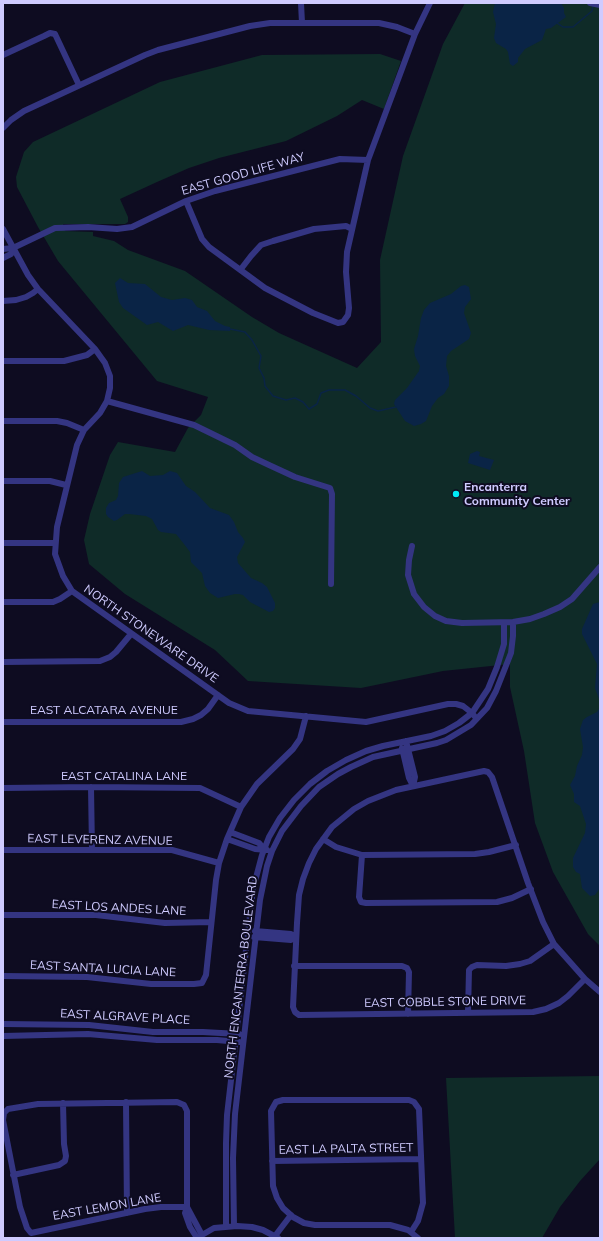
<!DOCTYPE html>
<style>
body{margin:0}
#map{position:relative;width:603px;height:1241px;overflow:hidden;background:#0e0c21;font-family:Mulish,sans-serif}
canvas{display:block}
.frame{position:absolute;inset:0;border:4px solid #cfcbff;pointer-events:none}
</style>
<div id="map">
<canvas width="603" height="1241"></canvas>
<div class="frame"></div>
</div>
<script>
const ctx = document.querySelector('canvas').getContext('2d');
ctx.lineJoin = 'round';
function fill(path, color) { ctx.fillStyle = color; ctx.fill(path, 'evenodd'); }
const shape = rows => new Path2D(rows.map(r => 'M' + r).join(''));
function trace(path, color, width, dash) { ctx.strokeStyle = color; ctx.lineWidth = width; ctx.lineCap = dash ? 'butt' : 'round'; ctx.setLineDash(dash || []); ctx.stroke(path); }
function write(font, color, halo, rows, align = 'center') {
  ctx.font = font + ' Mulish,sans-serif'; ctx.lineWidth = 4; ctx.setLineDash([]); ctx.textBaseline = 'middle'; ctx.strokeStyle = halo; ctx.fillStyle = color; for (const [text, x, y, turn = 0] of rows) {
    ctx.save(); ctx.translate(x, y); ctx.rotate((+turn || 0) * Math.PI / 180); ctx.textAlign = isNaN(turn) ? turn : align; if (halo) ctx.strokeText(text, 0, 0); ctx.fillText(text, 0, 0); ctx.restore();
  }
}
const green = shape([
 [465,3,600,3,600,946,588,934,553,872,535,823,524,751,510,687,510,664,443,671,361,688,248,681,215,650,125,594,89,564,84,540,90,514,110,455,118,442,175,452,188,428,201,415,208,397,157,381,58,261,38,227,17,187,16,177,24,152,33,142,160,82,262,55,380,54,401,61,384,109,362,100,337,116,286,141,219,158,189,168,157,182,120,199,128,217,128,222,125,224,63,224,65,231,93,232,93,236,114,241,128,250,185,271,252,317,279,333,357,368,381,342,380,260,403,156,443,44],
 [600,1076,600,1159,580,1181,560,1207,542,1238,455,1238,446,1078]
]);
const water = shape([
 [495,3,561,3,564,8,564,13,566,17,551,28,546,29,542,40,525,49,518,58,518,62,513,66,510,64,508,52,506,49,496,43,494,38,496,24,493,12],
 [120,278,128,283,145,284,161,297,172,300,185,298,192,300,197,307,207,311,215,321,225,326,230,327,230,331,209,330,188,325,173,331,158,322,147,325,123,308,119,302,115,283],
 [465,285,469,287,471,299,465,307,464,313,471,333,469,339,451,351,447,356,446,366,449,376,449,386,444,394,438,398,432,406,426,421,421,424,414,426,405,421,394,404,395,400,407,388,419,371,420,366,415,356,414,349,418,336,421,318,424,310,430,303,451,294,461,286],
 [477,451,480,452,479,456,494,460,490,470,468,463,470,454],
 [142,471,150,476,163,475,170,471,177,473,186,486,195,492,210,508,229,515,234,522,238,532,243,538,245,542,237,557,238,563,251,578,262,583,267,587,275,603,275,608,273,611,269,612,250,602,243,595,239,594,235,594,218,598,210,593,205,586,202,573,191,562,190,552,184,544,176,534,161,532,158,530,152,519,146,516,129,514,125,514,117,520,114,521,108,517,106,514,106,508,109,503,116,500,118,496,119,483,123,477],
 [600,602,600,702,595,688,597,664,582,634,582,629,593,604],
 [600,707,600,888,595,895,590,896,582,888,580,874,576,872,573,867,573,858,585,833,586,824,580,806,574,802,574,794,570,785,575,776,577,766,582,755,583,747,580,729,583,720,587,717,597,712]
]);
const stream = shape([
 [557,23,563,27,573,27,592,11,593,5],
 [230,329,245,332,252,340,261,356,259,368,264,378,265,386,273,396,286,400,295,398,303,402,309,409,317,404,321,393,329,390,345,390,356,396,370,408,378,411,396,407]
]);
const street = shape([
 [301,3,302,23],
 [590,3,600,5],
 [3,55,44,36,50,33,55,34,79,85],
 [3,128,11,120,24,111,145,55,158,50,250,26,270,23,379,23,397,27,415,34],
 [186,201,202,239,209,247,265,288,313,313,338,323,343,322,348,315,349,308,346,272,347,252,368,160,415,34,430,3],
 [3,229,28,275,38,289,95,349,105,363,110,376,110,388,107,401,100,413,84,430,77,445,57,527,55,554,63,576,72,591,229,703,248,711,366,722,448,704,456,704,463,706,472,713,476,718],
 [3,249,13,248,55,228,88,227,117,229,132,227,186,201,215,191,340,159,368,160],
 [3,258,11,254,13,248],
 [241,269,251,256,261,245,273,241,314,229,346,226,352,229],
 [3,301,16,300,26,297,33,293,38,289],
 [3,361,64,361,87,355,95,349],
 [107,401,194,425,235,445,252,457,269,465,295,477,330,488,332,494,331,584],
 [3,421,57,421,67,423,84,430],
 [3,481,50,481,66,485],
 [3,543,55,543],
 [412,546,409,560,408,575,414,594,424,607,435,616,446,621,462,623,513,622,530,619,544,614,560,607,572,599,600,567],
 [3,602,53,602,60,599,72,591],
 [3,662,100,661,110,657,116,652,131,634],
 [3,722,181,722,193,719,201,715,208,709,218,695],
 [406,741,415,777,413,786],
 [402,748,409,778,413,786],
 [91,787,92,850],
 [3,788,91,787,200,788,241,807],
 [230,832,259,843,264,849],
 [227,839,255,849,267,850],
 [323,839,336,847,362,855,475,854,489,852,516,845],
 [3,850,172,850,219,863],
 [362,855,359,897,361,902,366,903,497,902,512,898,531,889],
 [3,915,96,915,165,923,211,922],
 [255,931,291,934,296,937],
 [254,937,291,940,296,937],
 [294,966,402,966,407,968,409,972,408,1014],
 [3,976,87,977,151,984,194,984,202,983,206,975,216,880,219,863,227,839,241,807,257,784,293,749,300,739,306,716],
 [585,979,568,996,559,1003,546,1009,533,1012,299,1015,295,1012,293,1007,297,923,299,895,303,879,309,863,316,849,332,827,354,809,368,801,396,790,484,771,488,772,492,777,528,883,543,922,554,944,585,979,600,992],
 [468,1013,469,970,472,967,477,965,506,966,520,964,530,961,554,944],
 [3,1024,89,1025,153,1032,203,1032,239,1034],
 [3,1036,88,1034,157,1040,217,1040,239,1042],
 [126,1102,127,1213],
 [272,1161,421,1159],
 [13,1175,59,1165,65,1161,66,1156,64,1144,63,1103],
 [187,1207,161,1207,145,1209,31,1233,27,1228,20,1207,3,1120,4,1113,8,1109,38,1104,177,1102,184,1105,187,1111,187,1207,185,1213,190,1227,197,1238],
 [187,1207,202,1235],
 [226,1226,226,1143,227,1115,253,889,262,855,269,837,280,818,294,800,310,784,327,771,346,760,366,751,383,746,431,736,445,731,459,723,472,713,488,689,497,667,504,644,504,623],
 [234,1226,233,1158,235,1114,260,900,267,866,272,851,282,831,301,806,319,787,338,774,351,767,373,757,437,743,446,740,471,725,487,708,496,691,511,653,513,636,513,622],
 [411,1232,418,1221,423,1203,419,1109,414,1102,409,1100,283,1100,276,1102,271,1111,273,1186,277,1198,283,1208,293,1217,304,1223,315,1225,390,1225,408,1230,418,1238],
 [275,1236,291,1215],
 [200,1238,202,1235,214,1228,237,1226,252,1227,263,1230,278,1238]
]);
const markers = [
 [456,494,4,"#00e9f6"]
];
const streetNames = [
 ["EAST GOOD LIFE WAY",243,174,-16],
 ["NORTH STONEWARE DRIVE",151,634,35],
 ["EAST ALCATARA AVENUE",104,710],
 ["EAST CATALINA LANE",124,776],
 ["EAST LEVERENZ AVENUE",100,840,1],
 ["EAST LOS ANDES LANE",119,908,3],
 ["EAST SANTA LUCIA LANE",103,969,3],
 ["NORTH ENCANTERRA BOULEVARD",241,977,-83],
 ["EAST COBBLE STONE DRIVE",445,1002,-1],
 ["EAST ALGRAVE PLACE",125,1017,3],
 ["EAST LA PALTA STREET",346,1149,-1],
 ["EAST LEMON LANE",107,1207,-10]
];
const poiNames = [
 ["Encanterra",464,487],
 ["Community Center",464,501]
];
fill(green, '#0f2b28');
fill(water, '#0a2446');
trace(stream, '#0a2446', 1.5);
trace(street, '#343582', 6);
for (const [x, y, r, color] of markers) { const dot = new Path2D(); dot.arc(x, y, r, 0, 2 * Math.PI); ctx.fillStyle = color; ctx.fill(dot); trace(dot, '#0e0c21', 1.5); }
write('12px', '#cfcbff', '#0e0c21', streetNames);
write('bold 12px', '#cfcbff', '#0e0c21', poiNames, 'left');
</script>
